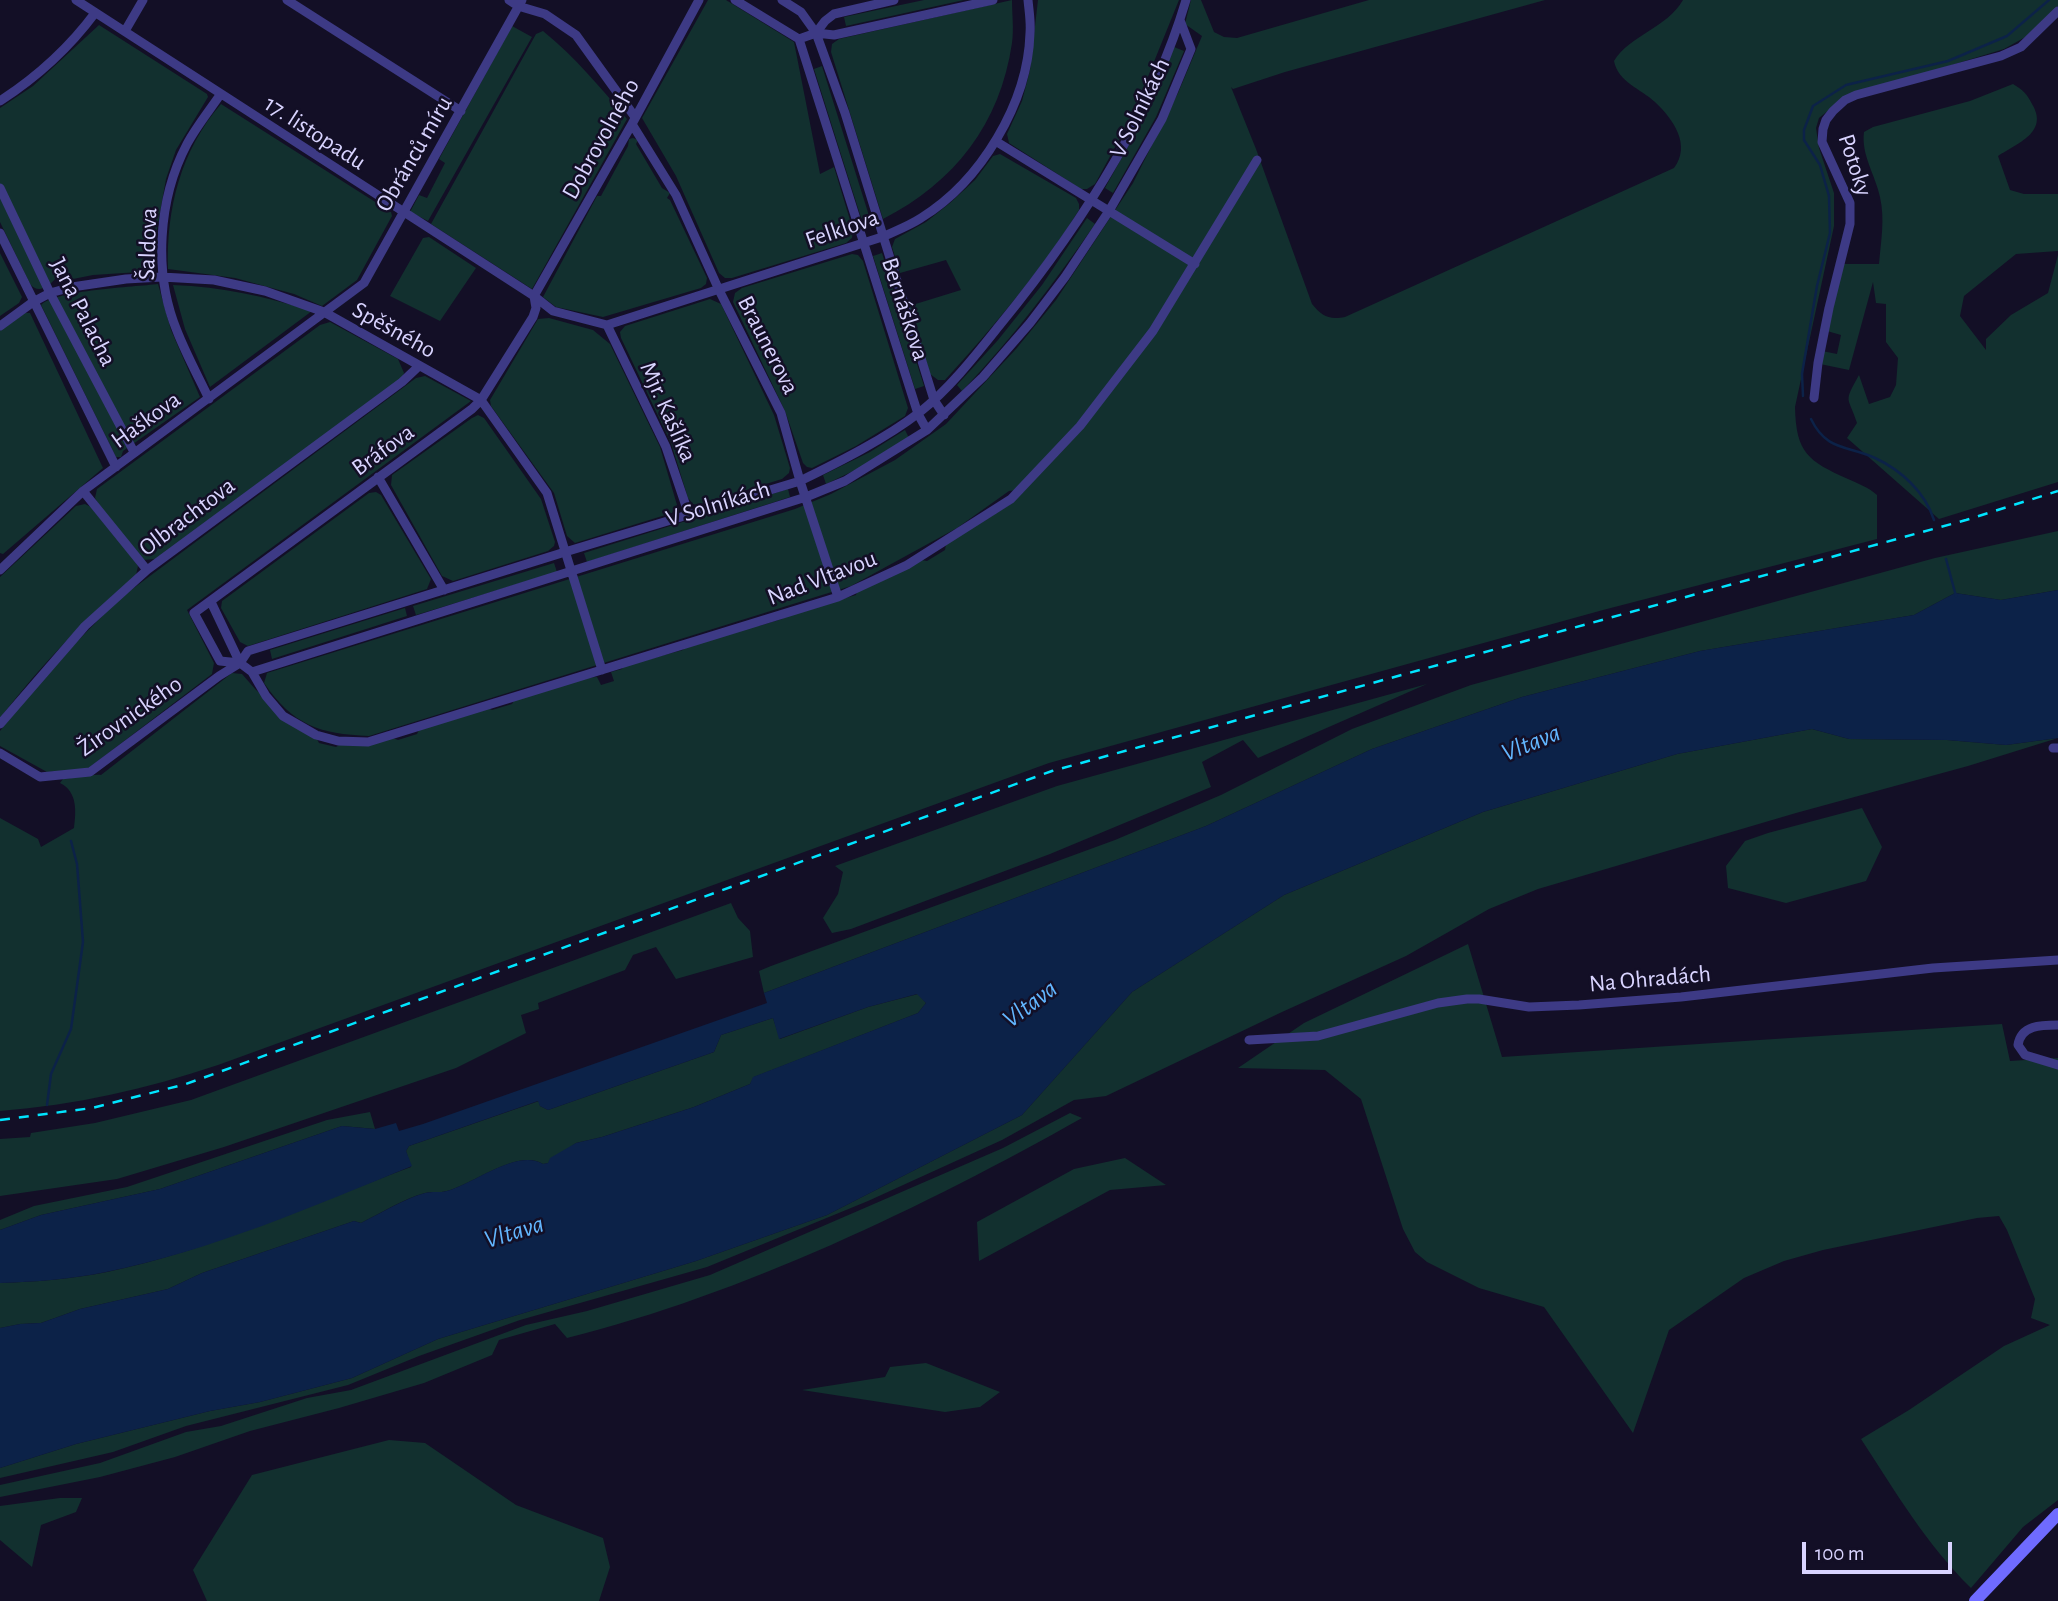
<!DOCTYPE html>
<html>
<head>
<meta charset="utf-8">
<style>
  body { margin:0 }
  #map { position:relative; width:2058px; height:1601px; overflow:hidden; background:#130f26; font-family:"Alegreya Sans",sans-serif }
  canvas { display:block }
  .scale { position:absolute; left:1802px; top:1542px; width:150px; height:32px; box-sizing:border-box; border:4px solid #d9d4ff; border-top:0; padding-left:9px; font-size:21px; line-height:24px; white-space:nowrap; color:#d9d4ff; -webkit-text-stroke:5px #130f26; paint-order:stroke }
</style>
</head>
<body>
<div id="map">
<canvas width="2058" height="1601"></canvas>
<div class="scale">100 m</div>
</div>
<script>
const g = document.querySelector('canvas').getContext('2d');
g.lineJoin = 'round';
function fillPath(path, color) { g.fillStyle = color; g.fill(path, 'evenodd'); }
function stroke(path, color, width, dash) { g.strokeStyle = color; g.lineWidth = width; g.lineCap = dash ? 'butt' : 'round'; g.setLineDash(dash || []); g.stroke(path); }
function write(font, color, halo, rows, align = 'center') {
  g.font = font + ' "Alegreya Sans",sans-serif'; g.lineWidth = 5; g.setLineDash([]); g.textBaseline = 'middle'; g.strokeStyle = halo; g.fillStyle = color; for (const [text, x, y, turn = 0] of rows) {
    g.save(); g.translate(x, y); g.rotate((+turn || 0) * Math.PI / 180); g.textAlign = isNaN(turn) ? turn : align; if (halo) g.strokeText(text, 0, 0); g.fillText(text, 0, 0); g.restore();
  }
}
const green = new Path2D(`
  M 708,0 L 726,0 L 794,42 L 820,174 L 834,167 L 853,230 L 852,238 L 846,243 L 732,278 L 725,278 L 719,273 L 676,176 L 642,118 Z
  M 924,0 L 964,0 L 846,26 L 844,17 Z
  M 1012,0 C 1012,14 1014,29 1012,43 C 1000,124 955,182 883,219 L 831,52 L 832,44 L 839,39 Z
  M 1038,0 L 1179,0 L 1132,116 L 1095,184 L 1087,189 L 1081,189 L 1009,143 L 1007,134 L 1022,101 L 1030,70 Z
  M 1191,0 L 1201,0 L 1214,32 L 1224,37 L 1237,38 L 1369,0 L 1545,0 L 1285,72 L 1233,89 L 1231,87 L 1256,149 L 1312,304 C 1322,316 1328,320 1345,317 L 1674,168 C 1691,145 1674,120 1655,102 C 1641,89 1618,82 1614,61 C 1630,35 1667,28 1683,0 L 2058,0 L 2058,6 L 2029,35 L 2004,49 L 1844,98 L 1819,118 L 1816,128 L 1819,148 L 1834,193 L 1834,226 L 1795,407 C 1796,453 1808,461 1848,479 C 1859,484 1868,487 1877,495 L 1877,539 L 1603,610 L 1049,763 L 218,1065 C 147,1089 75,1105 0,1111 L 0,818 L 38,839 L 41,847 L 74,828 C 76,812 78,792 60,783 L 63,779 C 73,778 94,774 101,775 L 232,673 L 242,674 L 256,690 L 316,737 L 319,743 L 336,747 L 341,744 L 393,738 L 398,740 L 417,734 L 419,730 L 488,708 L 492,710 L 512,704 L 515,699 L 584,678 L 597,677 L 601,685 L 614,681 L 611,672 L 622,669 L 623,666 L 683,650 L 685,646 L 754,624 L 759,626 L 782,619 L 785,615 L 856,595 L 857,591 L 921,560 L 927,561 L 945,550 L 946,544 L 1009,505 L 1026,489 L 1009,491 L 957,528 L 851,586 L 369,736 C 319,734 293,725 264,683 L 267,673 L 795,509 L 831,494 L 895,460 L 946,424 L 1016,349 L 1056,300 L 1133,183 L 1178,93 L 1202,36 L 1185,24 Z
  M 99,25 L 207,94 L 208,97 L 176,150 L 166,179 L 156,235 L 155,271 L 93,275 L 63,281 L 55,279 C 48,287 38,294 30,284 L 0,222 L 0,108 L 33,86 Z
  M 512,26 L 532,37 L 428,221 L 410,212 L 419,195 L 427,198 L 445,163 L 439,159 Z
  M 543,31 C 575,57 601,88 627,119 L 532,289 L 431,224 L 536,34 Z
  M 1174,47 L 1184,51 L 1156,117 L 1113,193 L 1105,188 L 1146,114 Z
  M 822,66 L 871,222 L 863,224 L 814,69 Z
  M 2013,84 C 2023,90 2027,94 2032,104 C 2049,132 2018,143 1998,156 L 2010,190 L 2024,194 L 2058,194 L 2058,251 L 2016,254 L 1964,296 L 1960,316 L 1986,350 L 1986,339 L 2011,315 L 2048,293 L 2058,255 L 2058,482 L 1939,519 L 1847,438 L 1857,423 C 1848,395 1843,404 1859,375 L 1869,404 L 1890,397 L 1896,385 L 1898,358 L 1886,342 L 1886,304 L 1876,303 L 1873,282 L 1849,370 L 1820,364 L 1822,351 L 1837,354 L 1841,335 L 1827,331 L 1843,264 L 1879,264 C 1881,241 1885,219 1880,197 C 1875,174 1861,155 1864,132 L 1873,127 L 1970,101 Z
  M 221,104 L 391,212 L 392,216 L 357,280 L 322,306 L 294,294 L 235,278 L 168,269 C 166,209 181,150 221,104 Z
  M 633,138 L 638,140 L 636,144 L 662,188 L 670,193 L 667,198 L 670,200 L 707,278 L 706,284 L 701,288 L 603,317 L 556,307 L 543,297 L 597,196 L 601,196 L 628,146 L 629,139 Z
  M 1000,154 L 1076,198 L 1079,204 L 1079,210 C 1040,272 994,326 945,380 L 938,380 L 930,374 L 909,306 L 961,290 L 946,260 L 900,273 L 892,247 L 895,239 L 926,222 L 950,203 L 975,180 L 993,156 Z
  M 1087,218 L 1095,224 C 1054,283 1013,338 962,391 L 957,385 L 998,340 L 1042,285 Z
  M 429,237 L 476,268 L 440,321 L 390,296 L 423,238 Z
  M 0,253 L 22,297 L 19,303 L 0,316 Z
  M 882,253 L 924,386 L 915,389 L 873,256 Z
  M 852,254 L 858,255 L 863,261 L 908,408 L 905,416 L 856,446 L 812,468 L 807,467 L 803,463 L 785,411 L 733,302 L 735,293 L 742,288 Z
  M 158,284 L 171,330 L 200,397 L 123,451 L 121,457 L 116,457 L 41,305 C 56,290 134,287 158,284 Z
  M 173,285 C 223,287 264,296 312,311 L 210,387 L 185,329 Z
  M 710,299 L 721,304 L 774,415 L 790,468 L 789,473 L 782,479 L 698,505 L 693,504 L 688,498 L 671,443 L 621,338 L 620,332 L 625,326 Z
  M 25,313 L 30,313 L 103,468 L 3,554 L 0,553 L 0,330 Z
  M 549,318 L 593,330 L 610,344 L 660,447 L 677,505 L 672,513 L 575,543 L 567,536 L 554,493 L 491,406 L 490,400 L 538,319 Z
  M 330,322 L 398,359 L 404,373 L 401,380 L 156,559 L 143,560 L 99,505 L 95,498 L 97,489 L 320,325 Z
  M 425,376 L 471,401 L 187,610 L 214,663 L 212,674 L 86,770 L 47,772 L 0,746 L 0,731 L 40,679 L 119,599 L 416,378 Z
  M 478,415 L 484,418 L 541,499 L 555,542 L 554,546 L 548,551 L 453,581 L 442,576 L 391,485 L 392,475 L 472,418 Z
  M 905,430 L 909,438 L 874,461 L 826,484 L 823,475 L 870,452 Z
  M 788,489 L 790,497 L 587,562 L 584,553 Z
  M 376,492 L 381,495 L 431,579 L 427,589 L 248,646 L 240,642 L 221,608 L 222,601 L 369,493 Z
  M 85,504 L 91,507 L 135,561 L 138,566 L 136,575 C 86,618 41,665 0,718 L 0,577 L 76,506 Z
  M 2058,531 L 2058,590 L 2001,600 L 1955,593 L 1914,615 L 1700,651 L 1522,697 L 1372,749 L 1206,826 L 764,993 L 759,971 L 771,966 L 1115,840 L 1221,795 L 1352,729 L 1471,685 L 1935,558 Z
  M 554,563 L 557,572 L 416,615 L 413,606 Z
  M 405,608 L 407,616 L 272,659 L 270,650 Z
  M 1427,684 L 1258,758 L 1243,740 L 1202,762 L 1211,787 L 1050,854 L 851,929 L 832,933 L 823,918 L 838,894 L 843,872 L 835,866 L 1057,786 Z
  M 1812,729 L 1849,739 L 1947,740 L 2006,745 L 2058,738 L 1968,766 L 1796,813 L 1538,889 L 1489,909 L 1406,956 L 1282,1012 L 1106,1096 L 1074,1100 L 1002,1140 L 868,1201 L 707,1267 L 520,1320 L 419,1356 L 348,1385 L 186,1426 L 113,1452 L 0,1478 L 0,1468 L 76,1444 L 210,1411 L 260,1402 L 352,1378 L 438,1339 L 696,1261 L 827,1215 L 1022,1115 L 1132,992 L 1284,895 L 1483,812 L 1677,754 Z
  M 1862,808 L 1882,847 L 1866,881 L 1786,903 L 1728,888 L 1726,866 L 1745,841 L 1768,833 Z
  M 731,903 L 738,918 L 750,931 L 753,957 L 676,979 L 656,947 L 633,955 L 625,970 L 538,1003 L 539,1009 L 521,1015 L 526,1033 L 456,1068 L 224,1147 L 117,1179 L 0,1196 L 0,1139 L 30,1137 L 31,1133 L 95,1123 L 191,1100 Z
  M 1468,944 L 1502,1057 L 2002,1024 L 2010,1061 L 2058,1058 L 2058,1500 L 2023,1527 L 1971,1588 C 1926,1544 1895,1491 1861,1439 L 1909,1410 L 2004,1346 L 2050,1325 L 2031,1318 L 2035,1299 L 2007,1230 L 1999,1216 L 1977,1218 L 1823,1250 L 1784,1261 L 1744,1278 L 1669,1330 L 1633,1433 L 1544,1307 L 1479,1288 L 1427,1262 L 1415,1252 L 1403,1229 L 1361,1099 L 1325,1070 L 1238,1068 L 1304,1023 Z
  M 918,994 L 926,1003 L 918,1013 L 754,1077 L 750,1084 L 694,1107 L 602,1137 L 576,1143 L 548,1163 L 543,1164 C 519,1148 473,1184 447,1191 C 440,1193 432,1191 425,1193 C 403,1199 381,1213 361,1223 L 354,1221 L 202,1273 L 168,1289 L 80,1309 L 41,1323 L 20,1324 L 0,1328 L 0,1283 C 35,1282 72,1279 107,1272 C 212,1250 311,1204 411,1167 L 406,1151 L 409,1146 L 539,1101 L 540,1106 L 548,1110 L 714,1052 L 721,1035 L 773,1018 L 780,1039 L 868,1007 Z
  M 370,1112 L 375,1129 L 342,1126 L 160,1189 L 41,1215 L 0,1230 L 0,1220 L 34,1206 L 127,1187 L 327,1120 Z
  M 1070,1113 L 1082,1118 C 924,1207 743,1294 567,1338 L 555,1324 L 499,1340 L 492,1355 L 424,1383 L 339,1408 L 250,1431 L 175,1457 L 100,1477 L 0,1497 L 0,1485 L 100,1463 L 186,1432 L 221,1426 L 307,1398 L 351,1390 L 526,1325 L 587,1311 L 710,1275 L 1003,1148 Z
  M 1125,1158 L 1166,1185 L 1110,1190 L 979,1261 L 977,1222 L 1074,1169 Z
  M 926,1363 L 1000,1392 L 980,1407 L 945,1412 L 802,1390 L 885,1377 L 890,1367 Z
  M 389,1440 L 425,1443 L 516,1505 L 603,1538 L 610,1567 L 599,1601 L 207,1601 L 193,1570 L 252,1475 Z
  M 60,1498 L 82,1498 L 76,1512 L 41,1525 L 32,1567 L 0,1540 L 0,1506 Z`);
const water = new Path2D(`
  M 2058,590 L 2058,738 L 2006,745 L 1947,740 L 1849,739 L 1812,729 L 1677,754 L 1483,812 L 1284,895 L 1132,992 L 1022,1115 L 827,1215 L 696,1261 L 438,1339 L 352,1378 L 260,1402 L 210,1411 L 76,1444 L 0,1468 L 0,1328 L 20,1324 L 41,1323 L 80,1309 L 168,1289 L 202,1273 L 354,1221 L 361,1223 C 381,1213 404,1199 425,1193 C 432,1191 440,1193 447,1191 C 473,1184 518,1148 543,1164 L 548,1163 L 550,1158 L 576,1143 L 602,1137 L 694,1107 L 750,1084 L 753,1077 L 918,1013 L 926,1003 L 917,994 L 868,1007 L 779,1039 L 773,1018 L 721,1035 L 714,1052 L 548,1110 L 540,1106 L 538,1101 L 409,1146 L 406,1151 L 412,1166 C 314,1206 210,1251 106,1272 C 72,1279 35,1282 0,1283 L 0,1230 L 41,1215 L 160,1189 L 342,1126 L 375,1129 L 396,1123 L 399,1131 L 423,1124 L 767,1003 L 764,993 L 1206,826 L 1372,749 L 1522,697 L 1700,651 L 1914,615 L 1955,593 L 2001,600 Z`);
const stream = new Path2D(`
  M 1803,396 L 1802,374 L 1817,286 L 1830,233 L 1829,196 L 1820,165 L 1804,140 L 1804,130 L 1813,106 L 1846,85 L 1948,61 L 2007,36 L 2049,0
  M 1811,419 C 1827,452 1848,445 1875,458 C 1901,470 1925,492 1934,520
  M 1946,559 L 1956,596
  M 47,1105 L 51,1074 L 71,1029 L 83,942 L 77,864 L 71,841`);
const street = new Path2D(`
  M 76,0 L 534,296 L 553,311 L 607,325 L 882,237 C 895,231 909,226 921,218 C 981,181 1028,103 1030,33 C 1031,22 1029,11 1028,0
  M 287,0 L 461,111
  M 509,0 L 518,6 L 545,14 L 576,35 L 635,117
  M 735,0 L 799,39
  M 782,0 L 801,12 L 816,33 L 845,113 L 934,400 L 944,415
  M 125,31 L 143,0
  M 816,33 L 825,21 L 834,14 L 894,0
  M 799,39 L 918,414 L 927,430
  M 799,39 L 816,33 L 834,35 L 993,0
  M 0,101 C 37,77 69,48 95,13
  M 632,124 L 676,195 L 719,290 L 781,413 L 800,481 L 838,597
  M 997,142 L 1195,264
  M 0,188 L 50,293 L 134,452
  M 0,233 L 116,467
  M 534,296 L 632,124 L 699,0
  M 607,325 L 666,447 L 689,515
  M 0,326 L 33,302 L 50,293 L 72,287 L 126,279 L 162,277 L 214,280 L 265,291 L 324,312 L 481,400 L 547,493 L 602,670
  M 1814,398 L 1818,363 L 1829,308 L 1850,224 L 1850,203 L 1822,142 L 1823,129 L 1826,120 L 1833,111 L 1845,100 L 1856,95 L 2001,56 L 2021,47 L 2058,11
  M 209,399 C 198,376 186,354 177,331 C 153,273 158,199 187,144 C 196,127 209,111 220,95
  M 378,477 L 444,590
  M 83,491 L 147,570
  M 0,570 L 83,491 L 364,283 L 522,0
  M 211,602 L 240,663 L 252,672 L 266,696 L 283,716 L 316,735 L 338,741 L 368,742 L 838,597 L 907,565 L 1011,499 L 1080,426 L 1153,331 L 1257,160
  M 240,663 L 220,661 L 194,613 L 472,409 L 481,400 L 533,317 L 536,308 L 534,296
  M 252,672 L 806,497 L 845,481 L 927,430 L 983,377 L 1030,323 L 1065,277 L 1109,211 L 1162,119 L 1191,49 L 1180,20
  M 0,724 L 85,626 L 147,570 L 402,382 L 419,366
  M 2053,748 L 2058,748
  M 0,753 L 40,777 L 90,772 L 219,676 L 240,663 L 248,651 L 565,552 L 800,481 C 839,462 885,439 920,412 C 950,388 975,356 999,326 C 1076,232 1151,118 1186,0
  M 2058,1025 C 2041,1025 2021,1025 2018,1045 L 2025,1055 L 2058,1065
  M 1249,1040 L 1318,1036 L 1438,1003 L 1467,999 L 1479,999 L 1529,1007 L 1579,1005 L 1681,997 L 1933,968 L 2058,960`);
const secondary = new Path2D(`
  M 1975,1601 L 2058,1514`);
const rail = new Path2D(`
  M 0,1120 L 92,1108 L 186,1084 L 1052,771 L 1966,520 L 2058,491`);
const streetNames = [
  ["V Solníkách",1140,108,-64],
  ["17. listopadu",315,133,33],
  ["Dobrovolného",601,139,-61],
  ["Obránců míru",414,154,-60],
  ["Potoky",1855,165,72],
  ["Felklova",842,229,-19],
  ["Šaldova",148,244,-88],
  ["Bernáškova",905,309,72],
  ["Jana Palacha",83,312,63],
  ["Spěšného",394,330,29],
  ["Braunerova",768,345,63],
  ["Mjr. Kašlíka",668,412,66],
  ["Haškova",146,420,-36],
  ["Bráfova",383,450,-36],
  ["V Solníkách",718,504,-17],
  ["Olbrachtova",187,517,-37],
  ["Nad Vltavou",822,578,-21],
  ["Žirovnického",130,716,-35],
  ["Na Ohradách",1650,979,-5]
];
const waterNames = [
  ["Vltava",1531,743,-22],
  ["Vltava",1030,1004,-37],
  ["Vltava",514,1232,-17]
];
fillPath(green, '#12302f');
fillPath(water, '#0c2248');
stroke(stream, '#0c2248', 2.5);
stroke(street, '#3d3a85', 9);
stroke(secondary, '#6f6bff', 12);
stroke(rail, '#00e5ff', 2.5, [10, 9]);
write('24px', '#d9d4ff', '#130f26', streetNames);
write('italic 26px', '#62b6ff', '#130f26', waterNames);
</script>
</body>
</html>
